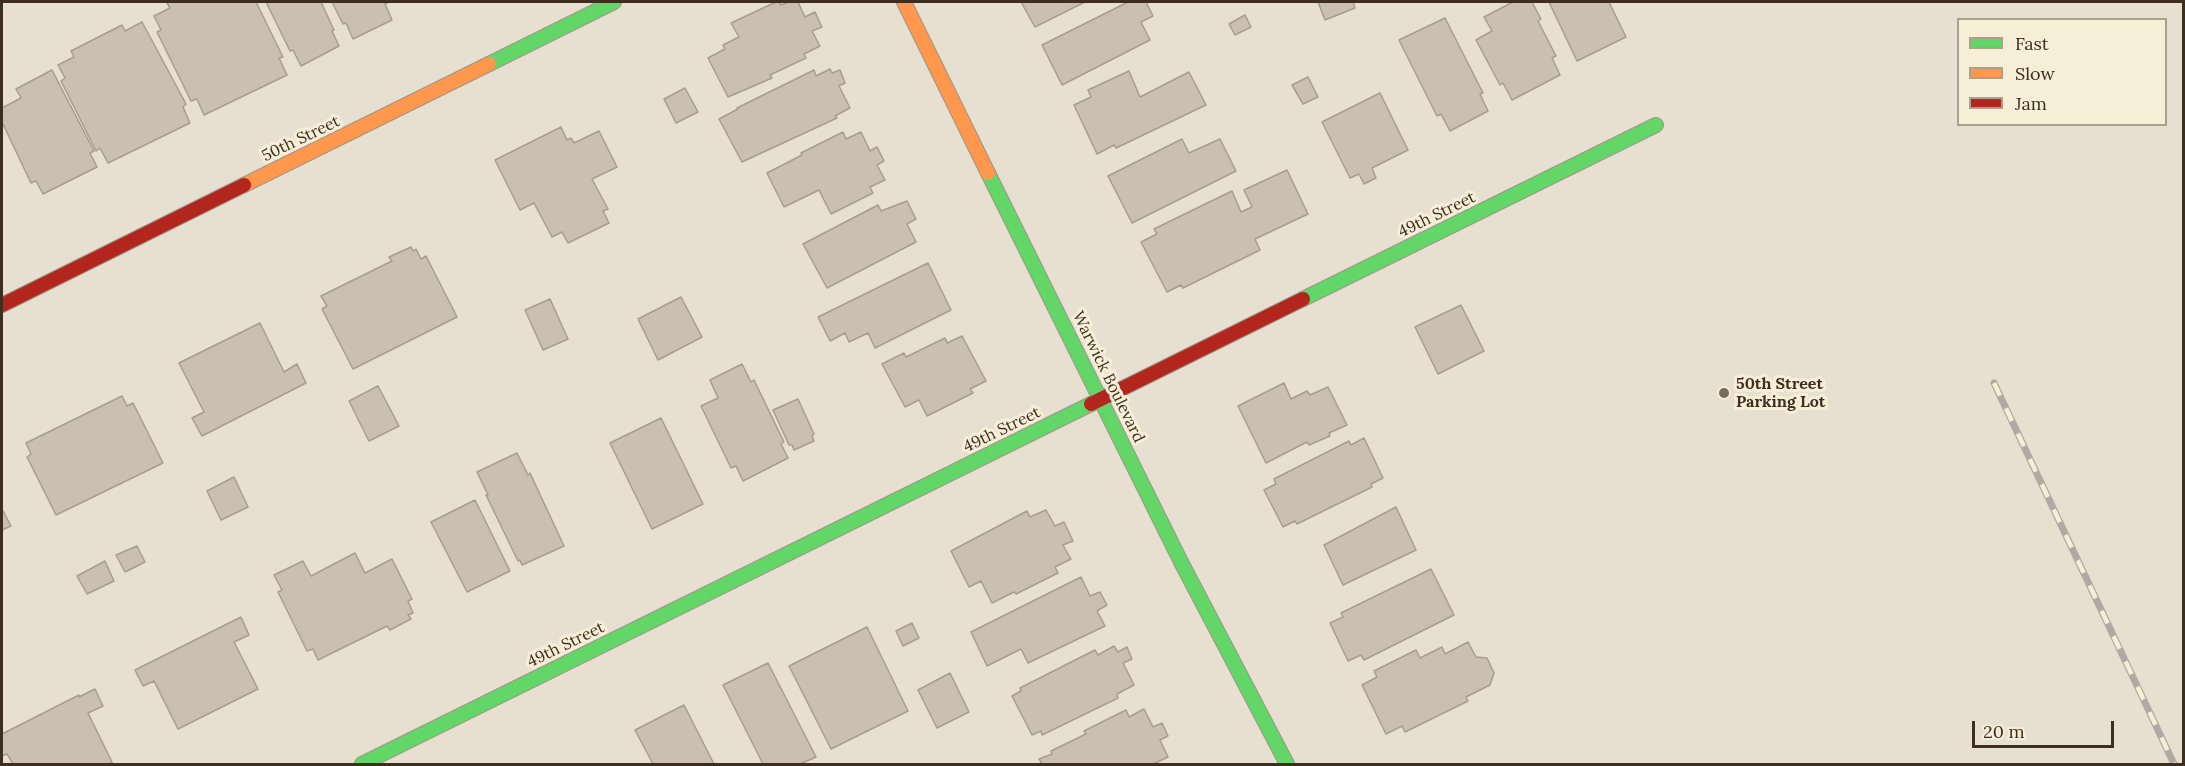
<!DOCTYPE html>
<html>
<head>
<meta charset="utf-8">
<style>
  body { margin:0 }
  #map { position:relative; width:2185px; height:766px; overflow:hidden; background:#e7e0d1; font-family:Lora,serif }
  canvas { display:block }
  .frame { position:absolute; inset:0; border:3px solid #3d2e20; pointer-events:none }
  .legend { position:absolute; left:1957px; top:18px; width:210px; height:108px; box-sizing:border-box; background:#f7eed8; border:2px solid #ada18e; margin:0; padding:8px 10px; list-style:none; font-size:18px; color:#3d2e20 }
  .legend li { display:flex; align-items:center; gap:12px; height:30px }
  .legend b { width:30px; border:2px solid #ada18e }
  .scale { position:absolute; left:1972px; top:721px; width:142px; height:27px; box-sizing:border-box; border:3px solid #3d2e20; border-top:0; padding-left:8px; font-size:18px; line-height:21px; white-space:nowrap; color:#3d2e20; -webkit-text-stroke:4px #f7eed8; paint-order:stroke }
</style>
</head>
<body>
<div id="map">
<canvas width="2185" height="766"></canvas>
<div class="frame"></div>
<ul class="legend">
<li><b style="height:8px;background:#63d668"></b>Fast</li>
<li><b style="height:8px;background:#ff974d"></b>Slow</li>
<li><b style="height:8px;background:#b3261e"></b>Jam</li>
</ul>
<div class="scale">20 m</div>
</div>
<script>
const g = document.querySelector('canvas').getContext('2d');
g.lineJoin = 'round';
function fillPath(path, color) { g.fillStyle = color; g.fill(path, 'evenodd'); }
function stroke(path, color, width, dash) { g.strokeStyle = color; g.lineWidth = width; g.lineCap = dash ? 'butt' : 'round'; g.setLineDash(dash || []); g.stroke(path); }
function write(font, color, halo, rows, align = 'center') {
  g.font = font + ' Lora,serif'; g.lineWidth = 6; g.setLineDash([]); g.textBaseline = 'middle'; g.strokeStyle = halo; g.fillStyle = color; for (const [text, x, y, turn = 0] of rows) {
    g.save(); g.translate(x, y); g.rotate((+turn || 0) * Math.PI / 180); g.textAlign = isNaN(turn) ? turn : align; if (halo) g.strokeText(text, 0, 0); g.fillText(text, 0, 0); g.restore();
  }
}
const building = new Path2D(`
  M 170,2 L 256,2 L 283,57 L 279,58 L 287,75 L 204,115 L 197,99 L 191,101 L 157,32 L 161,30 L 154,16 L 170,8 L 167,3 Z
  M 266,2 L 321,2 L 334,30 L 332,31 L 339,46 L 301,66 L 293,50 L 290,51 Z
  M 332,2 L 389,2 L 385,4 L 392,20 L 353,39 L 346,23 L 343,24 Z
  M 776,2 L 779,2 L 781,5 L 789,2 L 798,2 L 805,17 L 815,12 L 822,27 L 812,31 L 820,46 L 804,54 L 806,58 L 770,75 L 772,78 L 728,97 L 708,58 L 725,49 L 723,45 L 739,37 L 731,23 Z
  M 1021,2 L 1085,2 L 1035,27 Z
  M 1128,2 L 1146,2 L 1153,16 L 1141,22 L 1150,40 L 1062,85 L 1042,45 Z
  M 1318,2 L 1353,2 L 1355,8 L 1325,20 Z
  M 1513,2 L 1532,2 L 1541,19 L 1538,21 L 1556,56 L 1552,58 L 1560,75 L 1512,100 L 1503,83 L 1500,85 L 1476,40 L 1492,31 L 1484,17 Z
  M 1549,2 L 1609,2 L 1626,37 L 1577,61 Z
  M 1245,15 L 1251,27 L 1235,35 L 1229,24 Z
  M 1445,18 L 1483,93 L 1480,94 L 1488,111 L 1450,131 L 1441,114 L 1437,116 L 1399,40 Z
  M 142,22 L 186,104 L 183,107 L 190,123 L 108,163 L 100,148 L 96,151 L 61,81 L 65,78 L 58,65 L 74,57 L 71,51 L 122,25 L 125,31 Z
  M 830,69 L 832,73 L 840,70 L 845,83 L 839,86 L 850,108 L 835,116 L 837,118 L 742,162 L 719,119 L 738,109 L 737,108 L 814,70 L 816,76 Z
  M 52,70 L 94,151 L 90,153 L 97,167 L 43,194 L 36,181 L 31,183 L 2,122 L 2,108 L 21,98 L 16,89 Z
  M 1129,71 L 1140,97 L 1189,72 L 1206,105 L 1116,148 L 1114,145 L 1097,154 L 1074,105 L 1091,97 L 1088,90 Z
  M 1308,77 L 1318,97 L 1303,104 L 1292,85 Z
  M 685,88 L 698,112 L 676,123 L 664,99 Z
  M 1380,93 L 1408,150 L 1372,168 L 1376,178 L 1364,184 L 1359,174 L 1350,178 L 1322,122 Z
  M 561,127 L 567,140 L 571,138 L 574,143 L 599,131 L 617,167 L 592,179 L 608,209 L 603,211 L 609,223 L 568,243 L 562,232 L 552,237 L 534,203 L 520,210 L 495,160 Z
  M 843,132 L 846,139 L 861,132 L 870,151 L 877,147 L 884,161 L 877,165 L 885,180 L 870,187 L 873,193 L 831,214 L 819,190 L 784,207 L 767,173 L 802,155 L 801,153 Z
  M 1182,139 L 1189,153 L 1220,139 L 1236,171 L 1132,223 L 1108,176 Z
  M 1287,170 L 1308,214 L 1255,239 L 1260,250 L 1183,288 L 1181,285 L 1167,292 L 1141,242 L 1157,234 L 1154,229 L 1232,191 L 1241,212 L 1252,207 L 1244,190 Z
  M 907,201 L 916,219 L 907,224 L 916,242 L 827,288 L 803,244 L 878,205 L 881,211 Z
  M 411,247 L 413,251 L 416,249 L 421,259 L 426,256 L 457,317 L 353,369 L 322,309 L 327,306 L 321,296 L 392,261 L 389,257 Z
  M 928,263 L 951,310 L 875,348 L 868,333 L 849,342 L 845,333 L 830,341 L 818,317 Z
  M 681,297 L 702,337 L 658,360 L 638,319 Z
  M 550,299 L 568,339 L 543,350 L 525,310 Z
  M 1461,305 L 1484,351 L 1438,374 L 1415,327 Z
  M 260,323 L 284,372 L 297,364 L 306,383 L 202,436 L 192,418 L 204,412 L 179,363 Z
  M 962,336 L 986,381 L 970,389 L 973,393 L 927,416 L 919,400 L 905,407 L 882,364 L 904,353 L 906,357 L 945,338 L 947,343 Z
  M 742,364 L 751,382 L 754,380 L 784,442 L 781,444 L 788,458 L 743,481 L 736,466 L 731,468 L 701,406 L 718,398 L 710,380 Z
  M 1284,383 L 1291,399 L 1307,391 L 1310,395 L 1328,387 L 1347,425 L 1329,433 L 1330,436 L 1309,445 L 1307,442 L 1266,463 L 1238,406 Z
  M 378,386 L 399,426 L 369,441 L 349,401 Z
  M 122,396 L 127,406 L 133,403 L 163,463 L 56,515 L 27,457 L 31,454 L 26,443 Z
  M 798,399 L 814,434 L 812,436 L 814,441 L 794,450 L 792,445 L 789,445 L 773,410 Z
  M 661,418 L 703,504 L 652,529 L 610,443 Z
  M 1364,438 L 1383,478 L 1371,484 L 1372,487 L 1297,524 L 1295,521 L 1283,527 L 1264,490 L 1276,484 L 1274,479 L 1349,441 L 1351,445 Z
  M 517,453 L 528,475 L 530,473 L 564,546 L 522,565 L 520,560 L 518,561 L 486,495 L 488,495 L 477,472 Z
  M 234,477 L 248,507 L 221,520 L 207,491 Z
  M 475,500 L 510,571 L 467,592 L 431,522 Z
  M 1396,507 L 1416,550 L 1343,585 L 1324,545 Z
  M 2,509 L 11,526 L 2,530 Z
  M 1046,510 L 1055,526 L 1064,522 L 1073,541 L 1063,545 L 1071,559 L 1055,567 L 1058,573 L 1016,594 L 1014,592 L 992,603 L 981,581 L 969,587 L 951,551 L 1027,511 L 1030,517 Z
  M 137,546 L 145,562 L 125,572 L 116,555 Z
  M 355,553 L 365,573 L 392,559 L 412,599 L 408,601 L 413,613 L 408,615 L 411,619 L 390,630 L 387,626 L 318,660 L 313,649 L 307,651 L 278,592 L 282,590 L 274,575 L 303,561 L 311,576 Z
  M 105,561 L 114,581 L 87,594 L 77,576 Z
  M 1431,569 L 1454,615 L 1364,660 L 1361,655 L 1348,661 L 1330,623 L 1343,617 L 1341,613 Z
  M 1081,577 L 1090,596 L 1100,592 L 1107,605 L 1097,611 L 1105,626 L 1028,663 L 1021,649 L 987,666 L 971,632 Z
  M 241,617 L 249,635 L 234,642 L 258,689 L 178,729 L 154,681 L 143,686 L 135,670 Z
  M 912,623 L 919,638 L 903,646 L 896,631 Z
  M 867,627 L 908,711 L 831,749 L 789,666 Z
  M 1468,642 L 1476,657 L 1487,658 L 1494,673 L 1490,685 L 1466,697 L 1468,701 L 1405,732 L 1402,726 L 1386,734 L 1362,685 L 1377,677 L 1374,671 L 1416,650 L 1420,658 L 1442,647 L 1445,654 Z
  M 1114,646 L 1118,652 L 1127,647 L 1132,659 L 1123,663 L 1134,685 L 1117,694 L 1118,698 L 1042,735 L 1041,731 L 1032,735 L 1012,696 L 1021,691 L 1020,688 L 1095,650 L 1098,655 Z
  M 768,663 L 816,757 L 800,764 L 763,764 L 723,685 Z
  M 950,673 L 969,712 L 937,728 L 918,690 Z
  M 95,689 L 103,706 L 88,713 L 112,762 L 107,764 L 13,764 L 7,754 L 2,756 L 2,734 L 79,695 L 79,697 Z
  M 684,705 L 714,764 L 653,764 L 635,730 Z
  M 1144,709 L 1153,727 L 1162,723 L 1168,736 L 1160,740 L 1168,757 L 1153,764 L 1042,764 L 1039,759 L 1052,754 L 1051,751 L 1086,734 L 1084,731 L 1126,710 L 1129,717 Z`);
const fast = new Path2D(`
  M 489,64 L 614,2
  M 988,173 L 1181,562 L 1287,764
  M 1303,299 L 1656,125
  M 362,764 L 1091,404`);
const slow = new Path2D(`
  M 904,2 L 988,173
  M 244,185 L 489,64`);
const jam = new Path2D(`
  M 2,305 L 244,185
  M 1091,404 L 1303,299`);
const rail = new Path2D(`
  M 1994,383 L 2174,764`);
const markers = [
  [1724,393,6,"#786c5e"]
];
const streetNames = [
  ["50th Street",301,139,-26],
  ["49th Street",1437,215,-26],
  ["Warwick Boulevard",1108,377,64],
  ["49th Street",1002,430,-26],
  ["49th Street",566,645,-26]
];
const poiNames = [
  ["50th Street",1736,384],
  ["Parking Lot",1736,402]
];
fillPath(building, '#cbbfb2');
stroke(building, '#a89c90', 1.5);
stroke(fast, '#9c958a', 16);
stroke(slow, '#9c958a', 16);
stroke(jam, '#9c958a', 16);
stroke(fast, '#63d668', 14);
stroke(slow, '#ff974d', 14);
stroke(jam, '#b3261e', 14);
stroke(rail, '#afaaa2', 7);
stroke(rail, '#f7eed8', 4.5, [14]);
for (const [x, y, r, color] of markers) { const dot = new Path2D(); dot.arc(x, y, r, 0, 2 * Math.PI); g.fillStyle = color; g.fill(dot); stroke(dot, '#f7eed8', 2); }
write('16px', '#3d2e20', '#f7eed8', streetNames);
write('bold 16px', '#3d2e20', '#f7eed8', poiNames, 'left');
</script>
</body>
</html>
